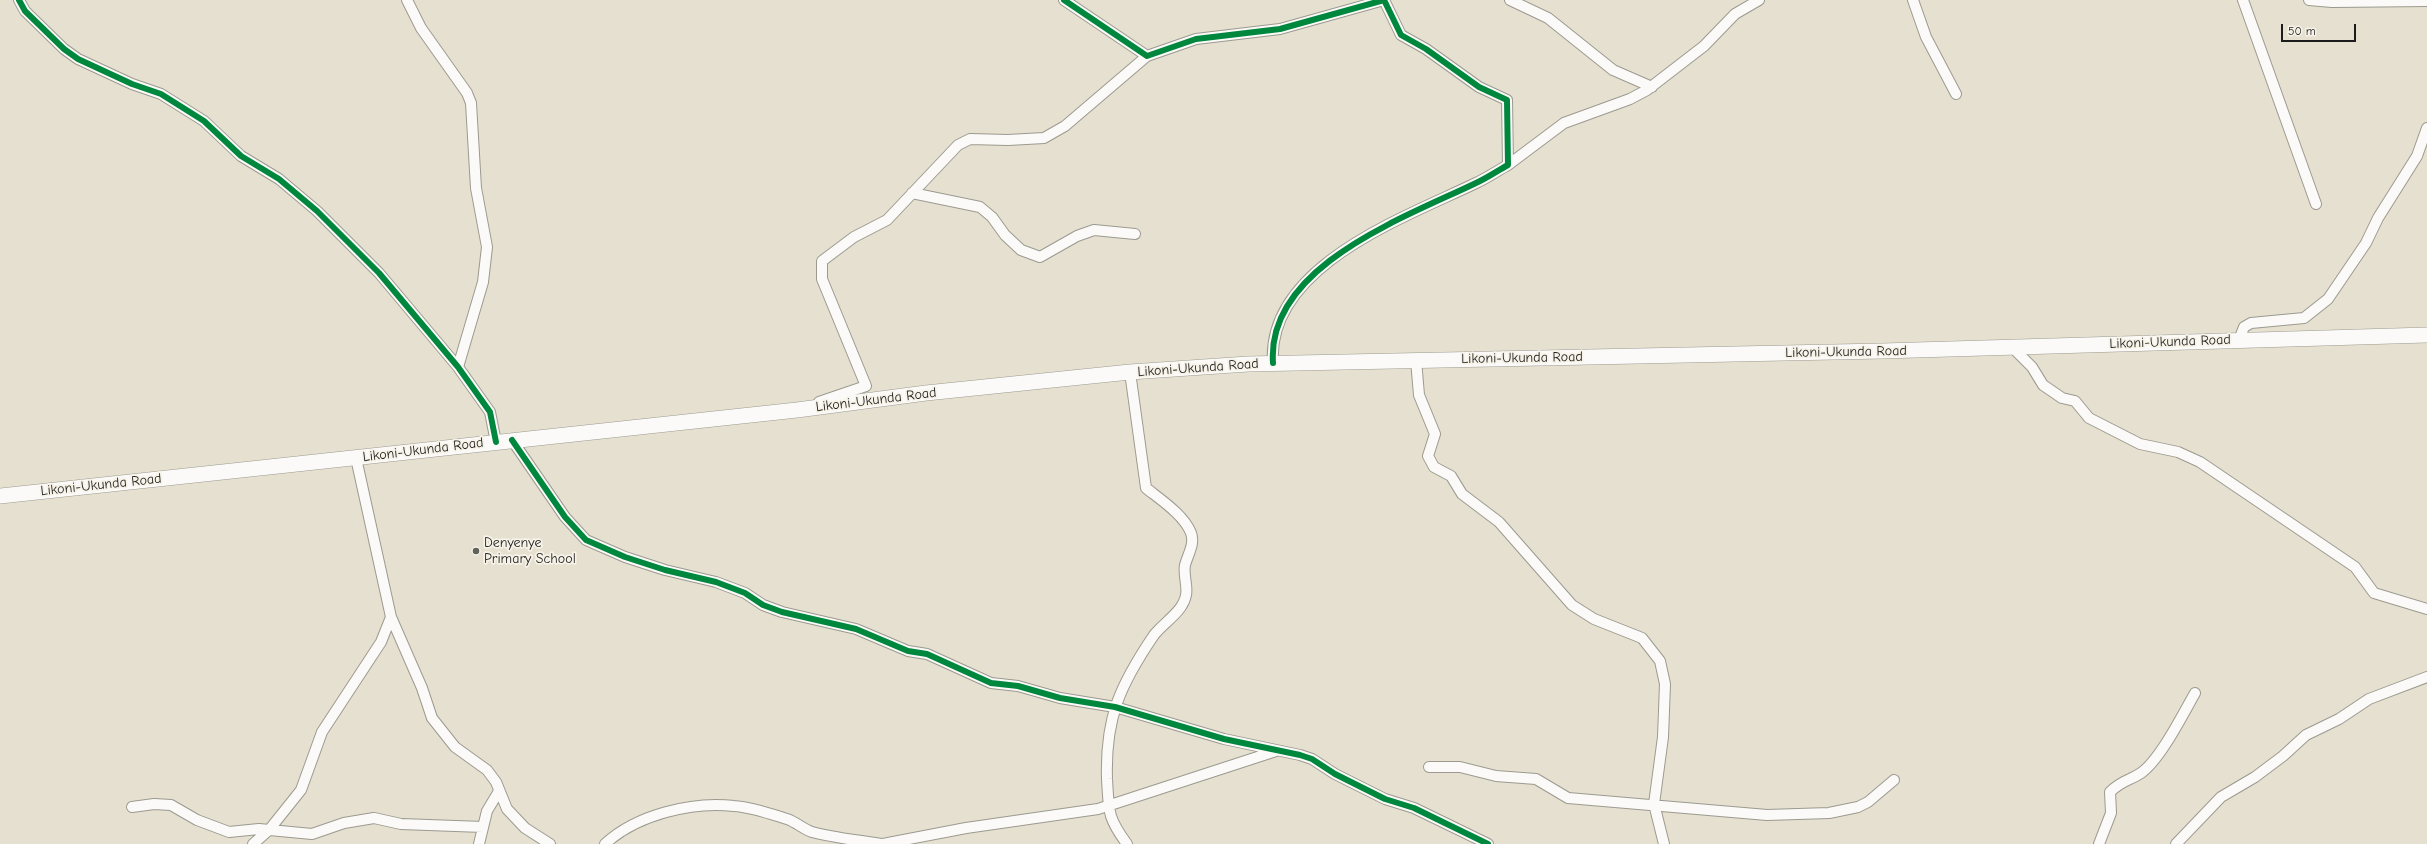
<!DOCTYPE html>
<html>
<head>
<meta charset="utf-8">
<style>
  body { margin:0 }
  #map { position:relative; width:2427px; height:844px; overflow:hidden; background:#e5e0cf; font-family:"Comic Neue",sans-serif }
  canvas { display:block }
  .scale { position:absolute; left:2281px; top:24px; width:75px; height:18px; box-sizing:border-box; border:2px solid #1c1c1c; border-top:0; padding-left:5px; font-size:12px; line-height:14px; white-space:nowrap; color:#1c1c1c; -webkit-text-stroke:3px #f7f3e8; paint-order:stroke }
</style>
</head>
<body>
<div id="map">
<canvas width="2427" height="844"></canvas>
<div class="scale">50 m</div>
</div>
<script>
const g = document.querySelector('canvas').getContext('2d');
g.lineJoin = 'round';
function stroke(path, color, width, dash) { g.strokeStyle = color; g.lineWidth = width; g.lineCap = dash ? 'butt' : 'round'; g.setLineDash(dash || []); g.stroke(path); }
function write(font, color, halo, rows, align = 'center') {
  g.font = font + ' "Comic Neue",sans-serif'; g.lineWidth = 3.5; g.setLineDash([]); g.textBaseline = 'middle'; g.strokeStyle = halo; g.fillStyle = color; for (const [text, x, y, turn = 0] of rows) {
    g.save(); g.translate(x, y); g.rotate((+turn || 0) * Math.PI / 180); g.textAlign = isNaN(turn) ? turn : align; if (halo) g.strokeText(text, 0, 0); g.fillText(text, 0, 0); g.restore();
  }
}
const minor = new Path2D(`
  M 19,0 L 25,11 L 64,49 L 78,59 L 132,84 L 161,94 L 204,121 L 241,156 L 279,179 L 317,211 L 379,273 L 458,367 L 490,412 L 496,442
  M 407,0 L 421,28 L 467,93 L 471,103 L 476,188 L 487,247 L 483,282 L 458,367
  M 1064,0 L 1147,56 L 1196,39 L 1280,29 L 1384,0 L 1401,35 L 1426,49 L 1479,87 L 1507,100 L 1508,165 C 1497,171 1487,178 1476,183 C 1406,217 1266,266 1273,363
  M 1510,0 L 1548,18 L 1613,70 L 1652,87
  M 1913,0 L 1926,37 L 1956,94
  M 2243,0 L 2316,204
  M 2309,0 L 2332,2 L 2427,1
  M 1508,165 L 1564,123 L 1630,99 L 1647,90 L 1704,46 L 1735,14 L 1759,0
  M 912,193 L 980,207 L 992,217 L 1005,235 L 1021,250 L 1040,257 L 1077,236 L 1094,230 L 1135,234
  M 2239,340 L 2244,327 L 2251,323 L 2304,318 L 2328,299 L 2366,243 L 2378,218 L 2417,156 L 2427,128
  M 2012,347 L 2032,367 L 2043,385 L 2062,398 L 2075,401 L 2089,418 L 2140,444 L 2178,452 L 2200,462 L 2355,567 L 2374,593 L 2427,609
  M 1416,360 L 1419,395 L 1435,434 L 1428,456 L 1434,467 L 1451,476 L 1462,494 L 1499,522 L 1572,605 L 1594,619 L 1642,638 L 1660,661 L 1665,684 L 1663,737 L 1654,804 L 1664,844
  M 819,402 L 866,386 L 822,279 L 822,261 L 854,237 L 887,220 L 958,145 L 970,139 L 1008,140 L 1044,138 L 1065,126 L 1147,56
  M 512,440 L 565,517 L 586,540 L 625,557 L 665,570 L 716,582 L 745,593 L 763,605 L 782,612 L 856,629 L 908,651 L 927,654 L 991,683 L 1018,686 L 1060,698 L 1115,707 L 1224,739 L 1300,755 L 1312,759 L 1335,774 L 1385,799 L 1414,808 L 1488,844
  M 356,458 L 391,617 L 422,688 L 432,718 L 455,747 L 487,770 L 496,782 L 507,809 L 525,828 L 550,844
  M 1429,767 L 1460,767 L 1496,776 L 1536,779 L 1568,798 L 1767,815 L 1829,813 L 1858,807 L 1868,802 L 1894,780
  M 132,807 L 154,804 L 171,805 L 197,820 L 229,832 L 259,829 L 312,834 L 344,823 L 374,818 L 401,824 L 483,827
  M 253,844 L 269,830 L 301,790 L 322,732 L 381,642 L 391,617
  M 479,844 L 487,811 L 499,791
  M 605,844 C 636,815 692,801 734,806 C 751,807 771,814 787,819 C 796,822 803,829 812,832 C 834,838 858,840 881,844
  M 883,844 L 966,828 L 1098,809 L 1276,751
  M 1127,844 C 1107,817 1109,811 1107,779 C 1105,718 1120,685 1154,635 C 1164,622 1183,612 1186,595 C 1188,586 1183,575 1185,565 C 1188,554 1195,544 1191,533 C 1184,515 1161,500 1146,488 L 1130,372
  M 2099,844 L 2111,813 L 2110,792 C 2122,780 2129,781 2141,773 C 2160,760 2183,714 2195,693
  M 2176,844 L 2221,797 L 2255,777 L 2283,756 L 2306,735 L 2339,719 L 2369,699 L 2427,677`);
const highway = new Path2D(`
  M 0,496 L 797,410 L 926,393 L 1130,372 L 1248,364 L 1882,351 L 2427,335`);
const cycleway = new Path2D(`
  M 19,0 L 25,11 L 64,49 L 78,59 L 132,84 L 161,94 L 204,121 L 241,156 L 279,179 L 317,211 L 379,273 L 458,367 L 490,412 L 496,442
  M 1064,0 L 1147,56 L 1196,39 L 1280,29 L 1384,0 L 1401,35 L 1426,49 L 1479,87 L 1507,100 L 1508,165 C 1497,171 1487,178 1476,183 C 1406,217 1266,266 1273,363
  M 512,440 L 565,517 L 586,540 L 625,557 L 665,570 L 716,582 L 745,593 L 763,605 L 782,612 L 856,629 L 908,651 L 927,654 L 991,683 L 1018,686 L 1060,698 L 1115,707 L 1224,739 L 1300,755 L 1312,759 L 1335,774 L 1385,799 L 1414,808 L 1488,844`);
const markers = [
  [476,551,4,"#62615b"]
];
const streetNames = [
  ["Likoni-Ukunda Road",2170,342,-2],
  ["Likoni-Ukunda Road",1846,352,-1],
  ["Likoni-Ukunda Road",1522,358,-1],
  ["Likoni-Ukunda Road",1198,368,-4],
  ["Likoni-Ukunda Road",876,400,-7],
  ["Likoni-Ukunda Road",423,450,-7],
  ["Likoni-Ukunda Road",101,485,-6]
];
const poiNames = [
  ["Denyenye",484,543],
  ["Primary School",484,559]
];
stroke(minor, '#9c9a90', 12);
stroke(highway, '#9c9a90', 16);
stroke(minor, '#fbfaf8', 10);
stroke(highway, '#fbfaf8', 15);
stroke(cycleway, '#00873e', 6);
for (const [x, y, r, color] of markers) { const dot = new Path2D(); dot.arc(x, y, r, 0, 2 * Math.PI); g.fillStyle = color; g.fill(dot); stroke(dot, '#f7f3e8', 1.5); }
write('14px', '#1c1c1c', '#f7f3e8', streetNames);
write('14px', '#1c1c1c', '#f7f3e8', poiNames, 'left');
</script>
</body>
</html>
